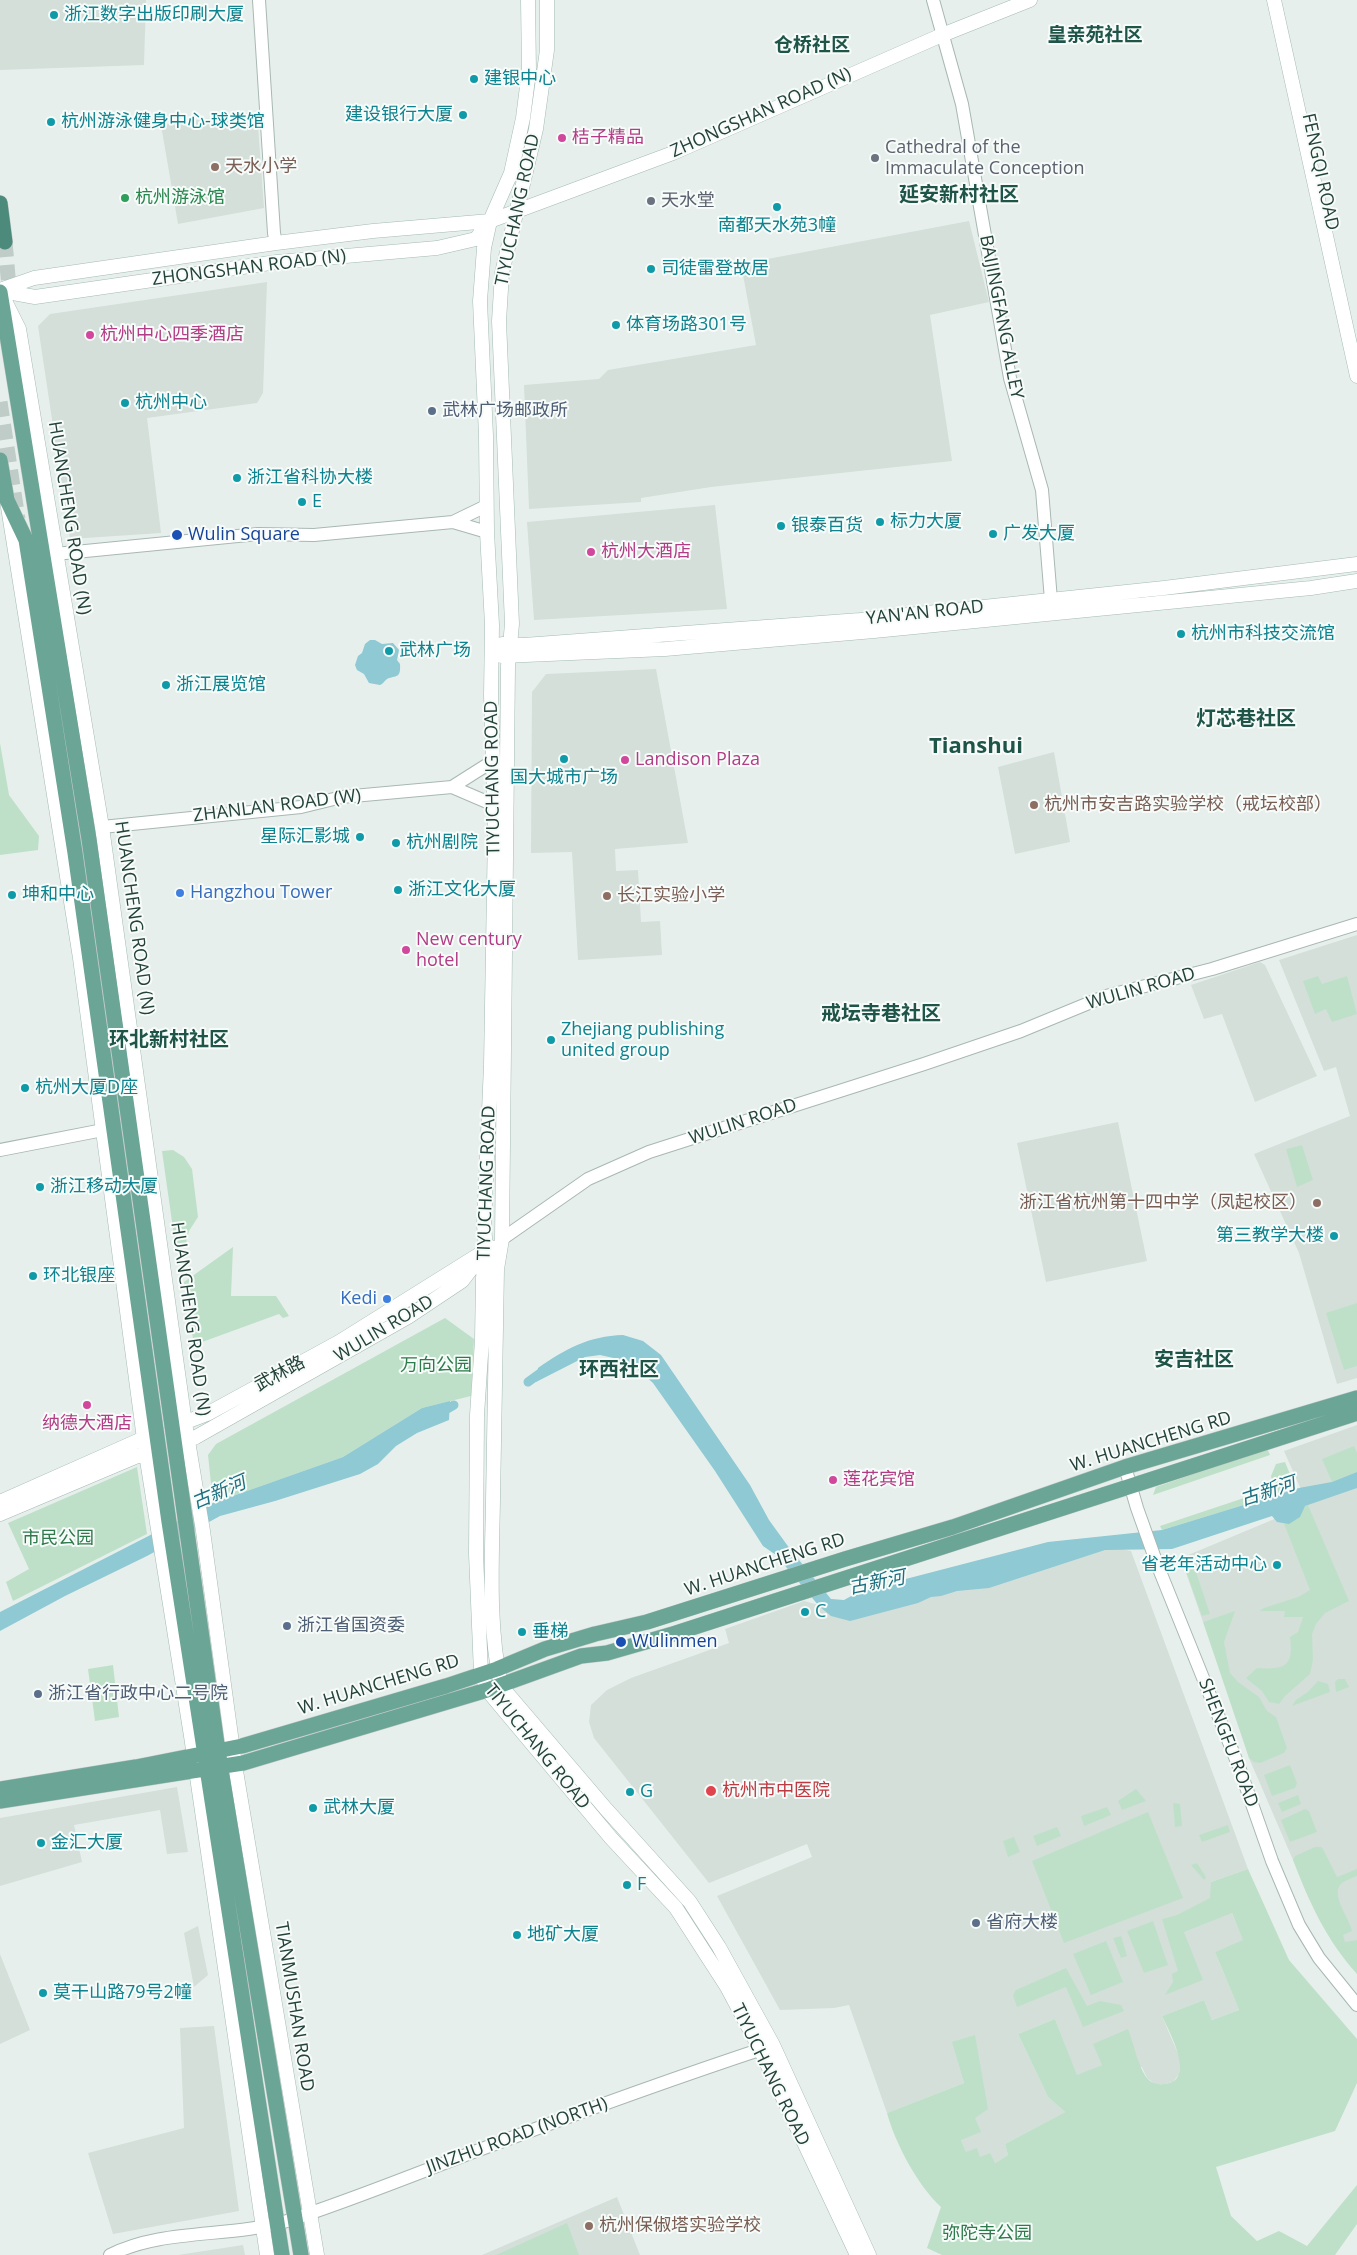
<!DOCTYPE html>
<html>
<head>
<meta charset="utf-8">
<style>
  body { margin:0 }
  canvas { display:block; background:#e6efeb }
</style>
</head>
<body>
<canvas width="1357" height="2255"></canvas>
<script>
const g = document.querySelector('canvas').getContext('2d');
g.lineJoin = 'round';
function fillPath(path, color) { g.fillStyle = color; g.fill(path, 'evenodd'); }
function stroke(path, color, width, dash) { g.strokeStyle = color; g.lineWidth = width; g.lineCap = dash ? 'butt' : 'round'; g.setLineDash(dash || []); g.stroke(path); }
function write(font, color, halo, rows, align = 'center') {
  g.font = font + ' "Open Sans","Noto Sans SC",sans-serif'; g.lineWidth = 4; g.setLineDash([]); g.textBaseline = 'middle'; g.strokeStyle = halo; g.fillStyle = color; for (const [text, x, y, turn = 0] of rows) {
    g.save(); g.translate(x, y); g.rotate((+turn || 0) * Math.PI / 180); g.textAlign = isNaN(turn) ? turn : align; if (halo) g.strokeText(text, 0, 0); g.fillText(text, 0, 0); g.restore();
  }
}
const built = new Path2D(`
  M 0,0 L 146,0 L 144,65 L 0,70 Z
  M 257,112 L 264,208 L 178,224 L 161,125 Z
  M 969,221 L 989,302 L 930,315 L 952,461 L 711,487 L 641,498 L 641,502 L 529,509 L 524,385 L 599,379 L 608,370 L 756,345 L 741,264 Z
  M 267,282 L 263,393 L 257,403 L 147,418 L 161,533 L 70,539 L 38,326 L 50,314 Z
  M 715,505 L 727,609 L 534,620 L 527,522 Z
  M 656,669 L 688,843 L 615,849 L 616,871 L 638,870 L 641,922 L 660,921 L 662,955 L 578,960 L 572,852 L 531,853 L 532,692 L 546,674 Z
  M 1054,752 L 1070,842 L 1015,854 L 998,767 Z
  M 1357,935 L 1357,1378 L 1337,1384 L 1299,1253 L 1254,1154 L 1350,1116 L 1336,1067 L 1324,1071 L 1279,960 Z
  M 1260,962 L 1265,965 L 1317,1076 L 1255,1102 L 1222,1014 L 1204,1019 L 1191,985 Z
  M 1118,1122 L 1147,1261 L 1046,1282 L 1017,1143 Z
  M 1357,1425 L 1357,1974 L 1309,1876 L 1293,1860 L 1249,1758 L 1211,1627 L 1230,1614 L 1203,1622 L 1181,1558 L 1308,1505 L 1284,1451 Z
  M 1106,1546 L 1131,1551 L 1248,1869 L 1211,1882 L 1224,1895 L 1244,1941 L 1215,1952 L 1239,2010 L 1212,2020 L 1204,2000 L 1162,2016 L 1181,2061 L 1179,2074 L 1173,2082 L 1165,2084 L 1155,2084 L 1147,2078 L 1142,2067 L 1102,2065 L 1077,2076 L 1055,2019 L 1018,2034 L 1048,2097 L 1065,2112 L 1005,2144 L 1008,2155 L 995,2163 L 966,2153 L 961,2140 L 975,2118 L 952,2042 L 964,2083 L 887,2113 L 849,2005 L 834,2008 L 780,2010 L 717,1896 L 812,1857 L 807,1844 L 709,1883 L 594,1738 L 589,1722 L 591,1705 L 607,1690 L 631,1678 L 729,1643 L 725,1629 L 804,1601 L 826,1607 Z
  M 177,1787 L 188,1852 L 167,1854 L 160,1810 L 74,1825 L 82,1862 L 0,1886 L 0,1818 Z
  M 198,1926 L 208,1975 L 194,1987 L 184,1933 Z
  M 0,1954 L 30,2030 L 0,2044 Z
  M 214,2026 L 239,2211 L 113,2234 L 88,2153 L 184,2128 L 180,2028 Z
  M 617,2197 L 640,2255 L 482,2255 Z
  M 243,2245 L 245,2255 L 178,2255 Z`);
const green = new Path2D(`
  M 0,743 L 9,795 L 39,836 L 38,850 L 0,855 Z
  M 1318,976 L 1322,984 L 1347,976 L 1357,1014 L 1332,1022 L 1326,1009 L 1315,1014 L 1303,981 Z
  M 1302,1145 L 1313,1180 L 1297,1187 L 1286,1149 Z
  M 173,1150 L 184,1157 L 192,1169 L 198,1217 L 189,1231 L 186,1243 L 176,1250 L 162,1151 Z
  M 233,1247 L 231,1296 L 276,1296 L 289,1316 L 283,1318 L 279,1314 L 194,1345 L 184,1282 Z
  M 1357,1303 L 1357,1366 L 1344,1370 L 1326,1313 Z
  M 445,1318 L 474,1339 L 471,1396 L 422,1408 L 343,1457 L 213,1503 L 208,1455 L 216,1444 Z
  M 1354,1446 L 1357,1453 L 1357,1472 L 1332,1482 L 1322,1459 Z
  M 1267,1448 L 1270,1455 L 1153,1495 L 1156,1487 Z
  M 1285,1462 L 1296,1489 L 1162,1530 L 1160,1526 L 1274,1488 L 1271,1476 L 1276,1464 Z
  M 137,1467 L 147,1534 L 13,1601 L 6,1582 L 29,1569 L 8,1523 Z
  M 1308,1505 L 1349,1601 L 1325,1613 L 1316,1624 L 1312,1634 L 1313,1660 L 1310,1674 L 1285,1696 L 1279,1704 L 1269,1702 L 1262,1691 L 1246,1678 L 1257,1668 C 1285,1670 1294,1666 1290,1637 L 1298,1632 L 1303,1617 L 1284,1617 L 1285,1611 L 1260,1611 L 1264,1608 L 1298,1597 L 1310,1590 L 1281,1516 L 1283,1514 Z
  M 1192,1560 L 1210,1614 L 1202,1616 L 1183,1563 Z
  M 1235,1611 L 1224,1642 L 1230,1673 L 1238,1682 L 1259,1697 L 1267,1711 L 1276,1717 L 1287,1748 L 1284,1753 L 1260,1763 L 1254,1762 L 1249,1758 L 1203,1622 Z
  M 113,1665 L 119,1717 L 95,1721 L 88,1669 Z
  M 1338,1679 L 1345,1679 L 1349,1687 L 1336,1692 L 1335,1682 Z
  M 1318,1681 L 1328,1684 L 1330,1692 L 1292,1706 L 1296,1700 L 1308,1692 Z
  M 1290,1765 L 1297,1783 L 1295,1788 L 1272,1796 L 1264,1775 Z
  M 1136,1789 L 1146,1801 L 1122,1810 L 1118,1801 Z
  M 1298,1795 L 1301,1804 L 1282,1812 L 1278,1803 Z
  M 1173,1803 L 1180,1804 L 1182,1826 L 1175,1827 Z
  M 1107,1807 L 1111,1815 L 1084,1826 L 1081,1816 Z
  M 1305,1809 L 1309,1811 L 1317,1832 L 1290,1842 L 1281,1820 Z
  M 1148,1812 L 1183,1898 L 1064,1943 L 1032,1861 Z
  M 1228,1825 L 1230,1832 L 1202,1842 L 1199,1835 Z
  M 1057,1827 L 1061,1836 L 1037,1846 L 1033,1836 Z
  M 1014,1837 L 1020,1852 L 1008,1857 L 1003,1841 Z
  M 1315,1847 L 1321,1847 L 1323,1849 L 1337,1877 L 1357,1869 L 1357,1876 C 1352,1878 1346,1880 1342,1883 C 1329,1893 1350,1919 1352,1931 L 1343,1935 L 1345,1942 L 1357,1940 L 1357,1974 C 1327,1941 1309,1902 1293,1860 L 1295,1856 Z
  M 1197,1863 L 1206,1877 L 1204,1880 L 1191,1865 Z
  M 1248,1869 L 1289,1960 L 1357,2039 L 1357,2083 L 1335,2131 L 1216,2167 L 1231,2216 L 1257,2241 L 1279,2231 L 1307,2246 L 1357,2185 L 1357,2224 L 1335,2255 L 942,2255 L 927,2248 L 941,2207 C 918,2186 895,2143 887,2113 L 964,2083 L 952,2042 L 975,2035 L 988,2109 L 975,2118 L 981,2132 L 961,2140 L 966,2152 L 977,2148 L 980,2157 L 990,2153 L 995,2163 L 1008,2155 L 1005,2144 L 1065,2112 L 1048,2097 L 1018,2034 L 1055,2019 L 1077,2075 L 1102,2065 L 1093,2044 L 1128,2029 C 1134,2044 1137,2063 1146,2077 C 1150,2082 1156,2085 1163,2084 C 1198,2083 1169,2031 1162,2016 L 1204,2000 L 1212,2020 L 1239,2010 L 1215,1952 L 1243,1940 L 1232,1913 L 1184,1932 L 1203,1980 L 1165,1995 L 1173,1982 L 1172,1974 L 1178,1971 L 1162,1919 L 1177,1915 L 1210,1898 L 1211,1882 Z
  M 1153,1921 L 1168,1965 L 1144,1973 L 1127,1931 Z
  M 1121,1936 L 1127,1956 L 1121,1958 L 1113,1938 Z
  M 1106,1941 L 1123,1982 L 1091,1995 L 1073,1954 Z
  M 1066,1968 L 1087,2006 L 1100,2001 L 1121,2005 L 1124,2011 L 1083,2027 L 1066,1987 L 1017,2007 L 1013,1995 L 1016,1990 Z
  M 567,2223 L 579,2255 L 496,2255 Z`);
const water = new Path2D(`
  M 370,640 L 375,640 L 382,644 L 393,643 L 399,650 L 397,660 L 400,664 C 401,679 396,675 387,679 C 384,681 383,684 380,685 L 369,683 L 364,674 L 357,670 L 355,665 L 358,656 L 362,653 L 365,644 Z
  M 623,1335 L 643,1341 L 661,1355 L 750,1485 L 769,1520 L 790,1549 L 831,1599 L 844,1600 L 855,1594 L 898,1581 L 1048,1542 L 1162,1530 L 1299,1488 L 1332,1482 L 1357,1472 L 1357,1488 L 1305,1506 L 1300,1517 L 1289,1524 L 1277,1522 L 1272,1516 L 1172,1549 L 1105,1550 L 989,1588 L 957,1591 L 941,1596 L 931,1597 L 918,1603 L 850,1621 L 831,1616 L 819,1606 L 776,1555 L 763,1546 L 715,1471 L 653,1383 L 635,1367 L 618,1359 L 600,1355 L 585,1357 L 536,1382 L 538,1368 C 565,1349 589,1336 623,1335 Z
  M 450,1401 L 449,1420 L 417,1433 L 396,1446 L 378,1464 L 360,1474 L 275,1501 L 220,1516 L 147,1556 L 65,1596 L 0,1631 L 0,1612 L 213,1503 L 343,1457 L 422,1408 Z`);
const canal = new Path2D(`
  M 528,1382 L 546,1369
  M 440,1413 L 454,1405`);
const trunkTunnel = new Path2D(`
  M 5,242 L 10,299
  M 0,402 L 18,519
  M 85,871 L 99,964`);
const tertiary = new Path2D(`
  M 259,0 L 274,233 L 276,243
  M 933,0 L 962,104 L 1010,378 L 1042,490 L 1051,600
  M 453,522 L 487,532
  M 55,554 L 258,534 L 314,535 L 453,522 L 486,506
  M 452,787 L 494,805
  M 102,827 L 301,807 L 342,797 L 452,787 L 493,761
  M 0,1150 L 103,1130 L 113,1132
  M 502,1239 L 588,1179 L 649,1152 L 924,1064 L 1021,1031 L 1106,996 L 1212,969 L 1357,924
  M 1125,1467 L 1137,1508 L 1157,1564 L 1239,1767 L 1272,1861 L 1299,1925 L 1319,1958 L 1357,2005
  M 110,2255 C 163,2228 230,2238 287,2221 C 352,2200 415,2174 479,2150 C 575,2114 671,2079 768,2047`);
const secondary = new Path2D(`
  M 528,0 L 529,71 L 523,118 L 511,173 L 490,221 L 484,248 L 480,301 L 486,436 L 487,532 L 492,625 L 491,695 L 495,829 L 491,1065 L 484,1225 L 486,1251 L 483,1278 L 482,1340 L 477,1415 L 476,1554 L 481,1673 L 487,1690 L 611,1838 L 676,1908 L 727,1987 L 760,2049 L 857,2255
  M 547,0 L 547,50 L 536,129 L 502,273 L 499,321 L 512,624 L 508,666 L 502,1239 L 497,1269 C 495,1346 494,1423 493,1500 C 492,1561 488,1625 501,1686 L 606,1809 L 690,1902 L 719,1947 L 773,2045 L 869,2255
  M 1274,0 L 1357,376
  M 0,290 L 34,278 L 276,243 L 373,231 L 490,221 L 673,153 L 942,35 L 1030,0
  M 2,291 L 35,297 L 277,262 L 437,248 L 476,239 L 488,223
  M 3,297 L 19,329 L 102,827 L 185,1423 L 203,1531 L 235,1765 L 317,2255
  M 8,507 L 80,958 L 146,1454 L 191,1736 L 267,2255
  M 502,644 L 524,645 L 860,620 L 1164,588 L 1357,564
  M 502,656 L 665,649 L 874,631 L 1311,588 L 1357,581
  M 178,1425 L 207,1414 L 339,1342 L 491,1247
  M 180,1444 L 196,1437 L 408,1317 L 462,1281 L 479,1259
  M 0,1502 L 151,1435
  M 0,1514 L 135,1457 L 155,1451`);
const primary = new Path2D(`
  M 0,292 L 89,839 L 218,1751 L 301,2255
  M 0,460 L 7,500 L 26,540 L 75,853 L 169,1522 L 282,2255
  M 0,1789 L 136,1767 L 242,1746 L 446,1686 L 497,1669 L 545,1649 L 595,1634 L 647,1622 L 845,1559 L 953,1527 L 1125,1467 L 1357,1398
  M 0,1801 L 243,1763 L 487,1690 L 581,1656 L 607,1653 L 673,1634 L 1357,1413`);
const trunk = new Path2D(`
  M 0,203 L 5,242`);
const markers = [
  [54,15,5,"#0f9aa8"],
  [474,79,5,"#0f9aa8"],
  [463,115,5,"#0f9aa8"],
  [51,122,5,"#0f9aa8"],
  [562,138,5,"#d1479c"],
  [875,158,5,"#6b7280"],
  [215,167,5,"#8d6e63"],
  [125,198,5,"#2e9e5b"],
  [651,201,5,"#6b7280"],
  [777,207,5,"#0f9aa8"],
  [651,269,5,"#0f9aa8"],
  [616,325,5,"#0f9aa8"],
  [90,335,5,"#d1479c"],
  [125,403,5,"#0f9aa8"],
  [432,411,5,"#5c6f8a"],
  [237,478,5,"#0f9aa8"],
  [302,502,5,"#0f9aa8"],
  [880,522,5,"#0f9aa8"],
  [781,526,5,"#0f9aa8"],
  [993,534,5,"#0f9aa8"],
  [177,535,6,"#1a4fb4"],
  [591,552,5,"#d1479c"],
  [1181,634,5,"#0f9aa8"],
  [389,651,5,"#0f9aa8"],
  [166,685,5,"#0f9aa8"],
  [564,759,5,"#0f9aa8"],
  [625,760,5,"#d1479c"],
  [1034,805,5,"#8d6e63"],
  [360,837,5,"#0f9aa8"],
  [396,843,5,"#0f9aa8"],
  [398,890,5,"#0f9aa8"],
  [180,893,5,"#3f7fe0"],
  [12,895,5,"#0f9aa8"],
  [607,896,5,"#8d6e63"],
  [406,950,5,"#d1479c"],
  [551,1040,5,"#0f9aa8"],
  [25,1088,5,"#0f9aa8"],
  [40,1187,5,"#0f9aa8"],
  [1317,1203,5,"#8d6e63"],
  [1334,1236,5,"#0f9aa8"],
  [33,1276,5,"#0f9aa8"],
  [387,1299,5,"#3f7fe0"],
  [87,1405,5,"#d1479c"],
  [833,1480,5,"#d1479c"],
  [1277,1565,5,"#0f9aa8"],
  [805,1612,5,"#0f9aa8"],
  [287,1626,5,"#5c6f8a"],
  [522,1632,5,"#0f9aa8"],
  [621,1642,6,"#1a4fb4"],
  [38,1694,5,"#5c6f8a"],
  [711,1791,6,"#e0444e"],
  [630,1792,5,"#0f9aa8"],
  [313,1808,5,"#0f9aa8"],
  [41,1843,5,"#0f9aa8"],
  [627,1885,5,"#0f9aa8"],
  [976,1923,5,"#5c6f8a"],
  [517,1935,5,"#0f9aa8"],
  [43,1993,5,"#0f9aa8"],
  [589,2226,5,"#8d6e63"]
];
const cultureNames = [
  ["浙江数字出版印刷大厦",64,15],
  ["建银中心",484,79],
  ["建设银行大厦",453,115,"right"],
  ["杭州游泳健身中心-球类馆",61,122],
  ["南都天水苑3幢",777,226,"center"],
  ["司徒雷登故居",661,269],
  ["体育场路301号",626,325],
  ["杭州中心",135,403],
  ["浙江省科协大楼",247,478],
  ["E",312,502],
  ["标力大厦",890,522],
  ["银泰百货",791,526],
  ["广发大厦",1003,534],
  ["杭州市科技交流馆",1191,634],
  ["武林广场",399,651],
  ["浙江展览馆",176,685],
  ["国大城市广场",564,778,"center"],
  ["星际汇影城",350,837,"right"],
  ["杭州剧院",406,843],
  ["浙江文化大厦",408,890],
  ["坤和中心",22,895],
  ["Zhejiang publishing",561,1030],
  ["united group",561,1051],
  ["杭州大厦D座",35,1088],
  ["浙江移动大厦",50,1187],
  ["第三教学大楼",1324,1236,"right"],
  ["环北银座",43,1276],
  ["省老年活动中心",1267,1565,"right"],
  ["C",815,1612],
  ["垂梯",532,1632],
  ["G",640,1792],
  ["武林大厦",323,1808],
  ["金汇大厦",51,1843],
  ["F",637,1885],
  ["地矿大厦",527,1935],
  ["莫干山路79号2幢",53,1993]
];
const streetNames = [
  ["ZHONGSHAN ROAD (N)",761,113,-24],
  ["FENGQI ROAD",1320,172,78],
  ["TIYUCHANG ROAD",518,210,-78],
  ["ZHONGSHAN ROAD (N)",249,268,-7],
  ["BAIJINGFANG ALLEY",1001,317,79],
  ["HUANCHENG ROAD (N)",69,518,81],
  ["YAN'AN ROAD",925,613,-6],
  ["TIYUCHANG ROAD",493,778,-91],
  ["ZHANLAN ROAD (W)",277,806,-7],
  ["HUANCHENG ROAD (N)",134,918,82],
  ["WULIN ROAD",1141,989,-16],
  ["WULIN ROAD",743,1122,-18],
  ["TIYUCHANG ROAD",487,1183,-88],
  ["HUANCHENG ROAD (N)",190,1319,82],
  ["WULIN ROAD",384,1329,-31],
  ["武林路",280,1374,-28],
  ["W. HUANCHENG RD",1151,1442,-17],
  ["W. HUANCHENG RD",765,1565,-18],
  ["W. HUANCHENG RD",379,1685,-17],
  ["SHENGFU ROAD",1228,1743,69],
  ["TIYUCHANG ROAD",537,1747,51],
  ["TIANMUSHAN ROAD",294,2007,81],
  ["TIYUCHANG ROAD",770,2075,64],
  ["JINZHU ROAD (NORTH)",517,2136,-20]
];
const hotelNames = [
  ["桔子精品",572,138],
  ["杭州中心四季酒店",100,335],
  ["杭州大酒店",601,552],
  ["Landison Plaza",635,760],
  ["New century",416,940],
  ["hotel",416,961],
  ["纳德大酒店",87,1424,"center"],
  ["莲花宾馆",843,1480]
];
const worshipNames = [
  ["Cathedral of the",885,148],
  ["Immaculate Conception",885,169],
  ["天水堂",661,201]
];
const educationNames = [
  ["天水小学",225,167],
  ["杭州市安吉路实验学校（戒坛校部）",1044,805],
  ["长江实验小学",617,896],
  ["浙江省杭州第十四中学（凤起校区）",1307,1203,"right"],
  ["杭州保俶塔实验学校",599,2226]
];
const leisureNames = [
  ["杭州游泳馆",135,198]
];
const serviceNames = [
  ["武林广场邮政所",442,411],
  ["浙江省国资委",297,1626],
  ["浙江省行政中心二号院",48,1694],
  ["省府大楼",986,1923]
];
const transitNames = [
  ["Wulin Square",188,535],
  ["Wulinmen",632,1642]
];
const shopNames = [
  ["Hangzhou Tower",190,893],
  ["Kedi",377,1299,"right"]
];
const parkNames = [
  ["万向公园",436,1366],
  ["市民公园",58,1539],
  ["弥陀寺公园",987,2234]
];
const healthNames = [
  ["杭州市中医院",722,1791]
];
const neighbourhoodNames = [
  ["皇亲苑社区",1095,36],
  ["仓桥社区",812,46]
];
const waterNames = [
  ["古新河",1268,1492,-18],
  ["古新河",219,1493,-23],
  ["古新河",877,1583,-11]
];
const quarterNames = [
  ["延安新村社区",959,195],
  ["灯芯巷社区",1246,719],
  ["戒坛寺巷社区",881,1014],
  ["环北新村社区",169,1040],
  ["安吉社区",1194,1360],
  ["环西社区",619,1370]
];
const districtNames = [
  ["Tianshui",976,747]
];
fillPath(built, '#d4dfda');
fillPath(green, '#bfe0c8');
fillPath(water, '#8ec9d4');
stroke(canal, '#8ec9d4', 9);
stroke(trunkTunnel, '#bfccc8', 15, [15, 8]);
stroke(tertiary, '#a8b8b2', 14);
stroke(secondary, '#a4bbb3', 15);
stroke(primary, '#c2cac8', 16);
stroke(trunk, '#c2cac8', 16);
stroke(tertiary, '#fff', 12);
stroke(secondary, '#fff', 14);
stroke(primary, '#6aa596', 15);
stroke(trunk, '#4c8a7c', 15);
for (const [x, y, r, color] of markers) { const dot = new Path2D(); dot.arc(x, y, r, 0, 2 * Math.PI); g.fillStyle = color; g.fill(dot); stroke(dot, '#f7fbf9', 2); }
write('18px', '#0d838f', '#f7fbf9', cultureNames, 'left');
write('18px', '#24423a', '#f7fbf9', streetNames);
write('18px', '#b23c85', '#f7fbf9', hotelNames, 'left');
write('18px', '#5b616d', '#f7fbf9', worshipNames, 'left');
write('18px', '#785e54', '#f7fbf9', educationNames, 'left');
write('18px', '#27864d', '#f7fbf9', leisureNames, 'left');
write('18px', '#4e5e75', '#f7fbf9', serviceNames, 'left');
write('18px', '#164399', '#f7fbf9', transitNames, 'left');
write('18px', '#366cbe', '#f7fbf9', shopNames, 'left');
write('18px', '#2d7a4b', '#f7fbf9', parkNames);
write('18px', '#be3a42', '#f7fbf9', healthNames, 'left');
write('bold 19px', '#1f5548', '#f7fbf9', neighbourhoodNames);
write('italic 19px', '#1c6f80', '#f7fbf9', waterNames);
write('bold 20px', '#1f5548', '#f7fbf9', quarterNames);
write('bold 22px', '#1f5548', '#f7fbf9', districtNames);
</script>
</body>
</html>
